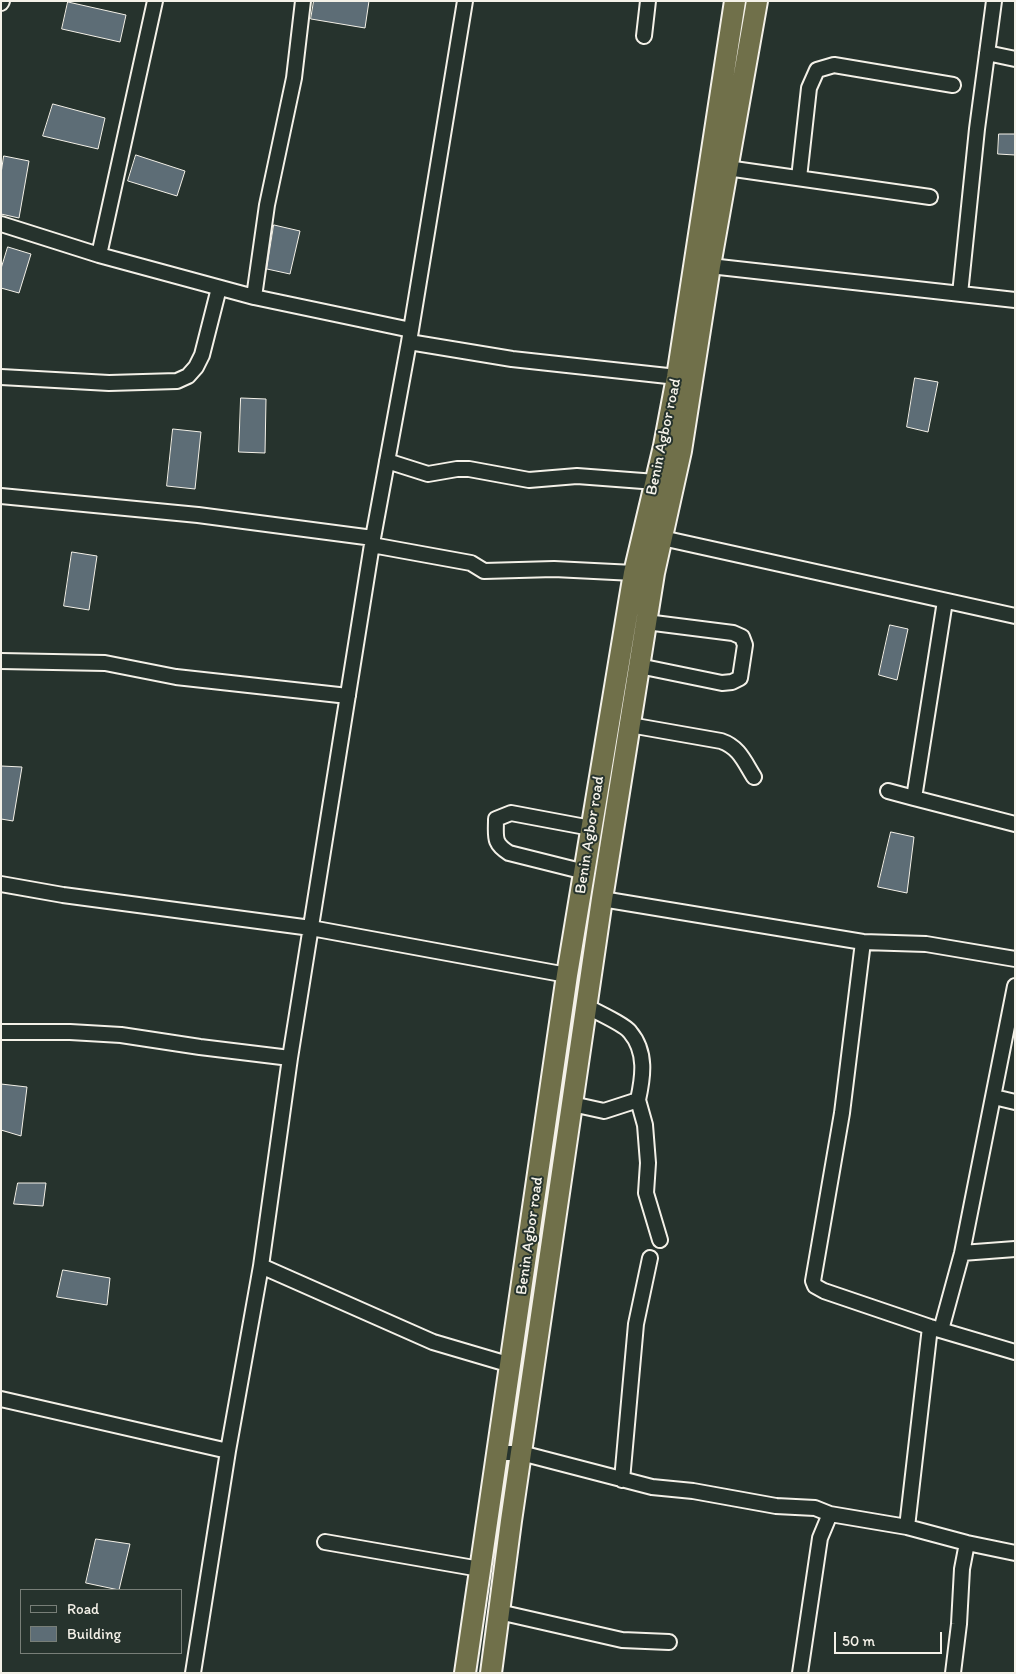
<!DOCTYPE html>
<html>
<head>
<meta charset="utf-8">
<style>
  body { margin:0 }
  #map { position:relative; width:1016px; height:1674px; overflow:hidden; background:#26332d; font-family:Itim,sans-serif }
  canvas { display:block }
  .frame { position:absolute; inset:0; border:2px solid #f4f1e8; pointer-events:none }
  .legend { position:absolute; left:20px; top:1589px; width:162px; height:65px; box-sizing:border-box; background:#26332d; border:1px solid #787f78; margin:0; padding:6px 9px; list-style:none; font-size:15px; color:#f4f1e8 }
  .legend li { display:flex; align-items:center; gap:10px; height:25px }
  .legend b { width:25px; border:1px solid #787f78 }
  .scale { position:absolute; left:834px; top:1632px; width:108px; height:22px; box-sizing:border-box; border:2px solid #f4f1e8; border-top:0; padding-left:6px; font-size:15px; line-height:18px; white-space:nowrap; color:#f4f1e8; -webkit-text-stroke:4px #26332d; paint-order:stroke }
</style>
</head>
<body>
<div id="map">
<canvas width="1016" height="1674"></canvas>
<div class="frame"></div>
<ul class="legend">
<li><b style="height:6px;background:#26332d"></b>Road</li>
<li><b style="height:14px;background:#5d6d76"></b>Building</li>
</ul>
<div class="scale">50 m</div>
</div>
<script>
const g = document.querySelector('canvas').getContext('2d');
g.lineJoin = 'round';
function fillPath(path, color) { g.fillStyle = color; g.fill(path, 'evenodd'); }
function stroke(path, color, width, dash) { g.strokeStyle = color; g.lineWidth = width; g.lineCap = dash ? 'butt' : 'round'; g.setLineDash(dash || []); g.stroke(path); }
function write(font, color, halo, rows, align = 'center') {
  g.font = font + ' Itim,sans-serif'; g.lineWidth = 4; g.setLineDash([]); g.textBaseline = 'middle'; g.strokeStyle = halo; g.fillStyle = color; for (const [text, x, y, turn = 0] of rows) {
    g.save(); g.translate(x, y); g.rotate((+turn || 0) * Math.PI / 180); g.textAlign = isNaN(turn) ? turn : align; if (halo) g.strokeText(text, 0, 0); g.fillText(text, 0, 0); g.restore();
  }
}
const building = new Path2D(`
  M 314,1 L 369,1 L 365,28 L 311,19 Z
  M 68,2 L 126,15 L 120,42 L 62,29 Z
  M 53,104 L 105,118 L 98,149 L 43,136 Z
  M 999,134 L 1015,134 L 1015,155 L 998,154 Z
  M 136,155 L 185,171 L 177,196 L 128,181 Z
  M 4,156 L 29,161 L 19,218 L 1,214 L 1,174 Z
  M 274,225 L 300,231 L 290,274 L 267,269 Z
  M 8,247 L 31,254 L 19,293 L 1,288 L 1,269 Z
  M 915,378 L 938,382 L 928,432 L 907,427 Z
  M 241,398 L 266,399 L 265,453 L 239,452 Z
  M 173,429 L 201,432 L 195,489 L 167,486 Z
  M 72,552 L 97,556 L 89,610 L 64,606 Z
  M 890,625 L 908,629 L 897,680 L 879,675 Z
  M 1,766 L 22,767 L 13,821 L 1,819 Z
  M 891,832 L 914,837 L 907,893 L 878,887 Z
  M 1,1084 L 27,1087 L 21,1136 L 1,1130 Z
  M 18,1183 L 46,1183 L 43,1206 L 14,1204 Z
  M 63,1270 L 110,1278 L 107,1305 L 57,1297 Z
  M 96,1539 L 130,1544 L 119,1590 L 86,1583 Z`);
const minor = new Path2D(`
  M 1,3 L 2,1
  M 644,36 L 648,1
  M 987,53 L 1015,59
  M 727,168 L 930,197
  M 799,178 L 809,88 L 817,70 L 834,65 L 953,85
  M 1,224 L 99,255 L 254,297 L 411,330
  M 99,255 L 155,1
  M 710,266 L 1015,300
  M 960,294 L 977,129 L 994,1
  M 254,297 L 267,205 L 294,78 L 303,1
  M 409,342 L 512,359 L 677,377
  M 1,377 L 109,383 L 177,381 L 188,376 L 196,367 L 202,355 L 219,288
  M 387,461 L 428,474 L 457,469 L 469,469 L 529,480 L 577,476 L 656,482
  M 1,496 L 198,515 L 373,538
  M 662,538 L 1015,616
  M 372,545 L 471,563 L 484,571 L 554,569 L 634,573
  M 1,661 L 105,663 L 176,677 L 348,696
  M 639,666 L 722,683 L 732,682 L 740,678 L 745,645 L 742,637 L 733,633 L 646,622
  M 630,725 L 721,741 C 739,747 744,761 754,777
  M 888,791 L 914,798 L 945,601
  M 914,798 L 1015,824
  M 585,872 L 509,853 C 493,843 496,837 496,819 L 511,813 L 591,828
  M 1,884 L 63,895 L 311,928 L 567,975
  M 602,899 L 863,942 L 926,944 L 1015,959
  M 863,942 L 842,1113 L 813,1281 L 815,1286 L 824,1291 L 930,1327 L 1015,1352
  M 1,1032 L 70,1032 L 121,1035 L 200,1047 L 290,1058
  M 994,1097 L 1015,1102
  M 638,1100 L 645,1125 L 648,1163 L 646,1193 L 660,1240
  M 572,1104 L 604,1111 L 638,1100 C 643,1077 647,1052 630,1032 C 624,1024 596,1012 586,1006
  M 962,1253 L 1015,1249
  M 261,1266 L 433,1342 L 511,1365
  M 941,1330 L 962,1253 L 1015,986
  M 1,1399 L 228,1451
  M 498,1453 L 521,1453 L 652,1487 L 693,1491 L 776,1506 L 815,1508 L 830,1514 L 907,1527 L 967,1543 L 1015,1553
  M 622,1480 L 636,1324 L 650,1258
  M 907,1527 L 930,1327
  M 325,1542 L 480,1569
  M 499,1612 L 622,1640 L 669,1642
  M 193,1673 L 228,1451 L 261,1266 L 290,1058 L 373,538 L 409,342 L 465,1
  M 800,1673 L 820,1538 L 830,1514
  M 953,1673 L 959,1624 L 962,1569 L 967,1543`);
const highway = new Path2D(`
  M 465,1673 L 567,975 L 634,573 L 664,446 L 677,377 L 735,1
  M 491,1673 L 511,1521 L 602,899 L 654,573 L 681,451 L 710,266 L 757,1`);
const streetNames = [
  ["Benin Agbor road",664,437,-78],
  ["Benin Agbor road",590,835,-81],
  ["Benin Agbor road",530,1236,-82]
];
fillPath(building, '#5d6d76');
stroke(building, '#f4f1e8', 1);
stroke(minor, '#f4f1e8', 18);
stroke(highway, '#f4f1e8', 24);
stroke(minor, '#26332d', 14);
stroke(highway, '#70704a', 20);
write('16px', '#f4f1e8', '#26332d', streetNames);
</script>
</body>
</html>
